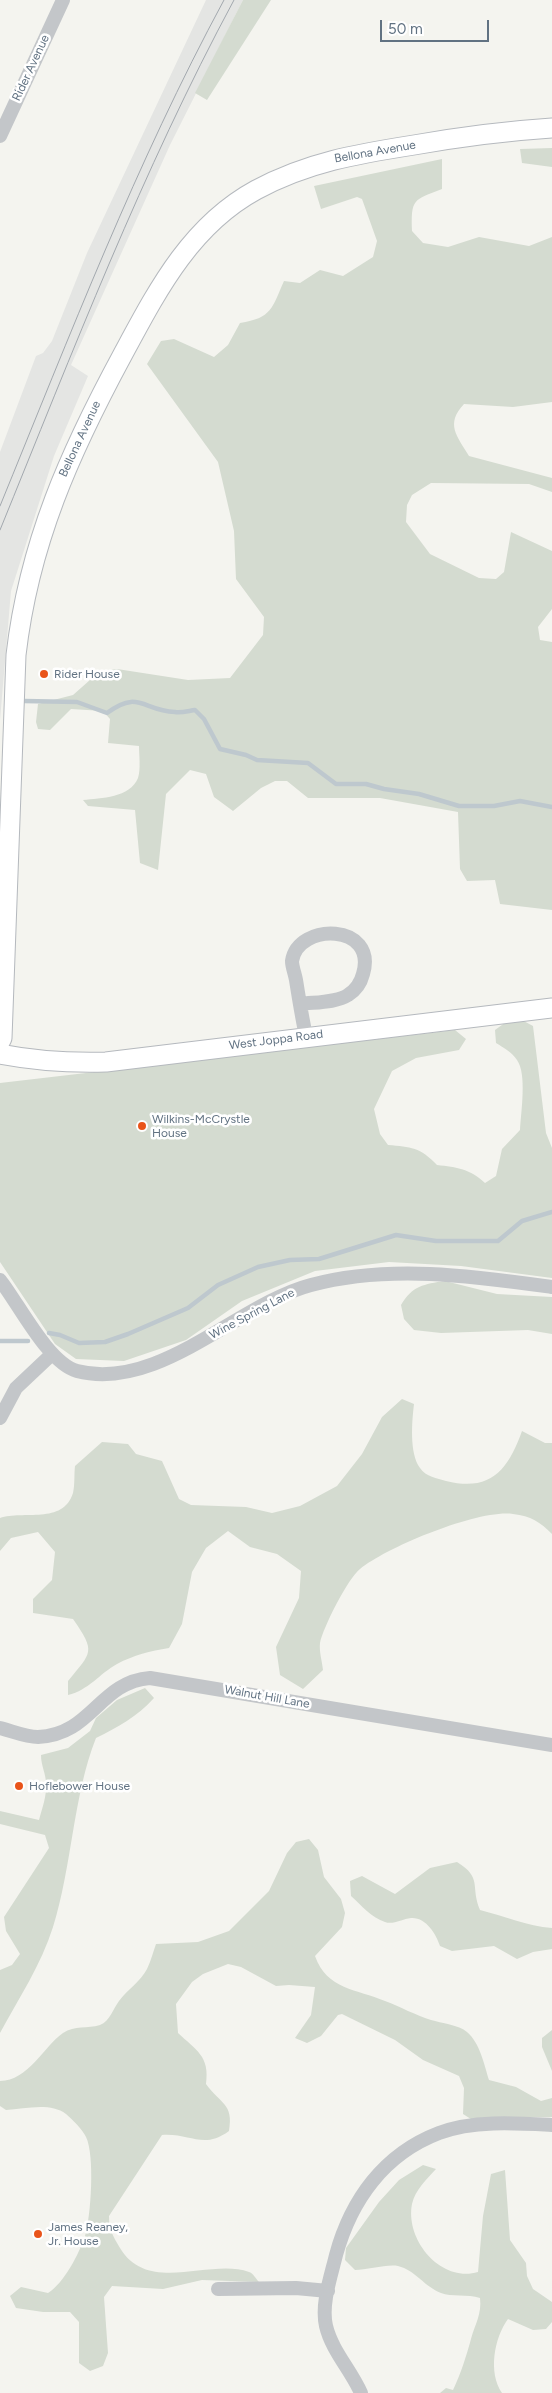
<!DOCTYPE html>
<html>
<head>
<meta charset="utf-8">
<style>
  body { margin:0 }
  #map { position:relative; width:552px; height:2393px; overflow:hidden; background:#f4f4ef; font-family:Figtree,sans-serif }
  canvas { display:block }
  .scale { position:absolute; left:380px; top:20px; width:109px; height:22px; box-sizing:border-box; border:2px solid #617282; border-top:0; padding-left:6px; font-size:15px; line-height:18px; white-space:nowrap; color:#617282; -webkit-text-stroke:4px #fff; paint-order:stroke }
</style>
</head>
<body>
<div id="map">
<canvas width="552" height="2393"></canvas>
<div class="scale">50 m</div>
</div>
<script>
const g = document.querySelector('canvas').getContext('2d');
g.lineJoin = 'round';
function fillPath(path, color) { g.fillStyle = color; g.fill(path, 'evenodd'); }
function stroke(path, color, width, dash) { g.strokeStyle = color; g.lineWidth = width; g.lineCap = dash ? 'butt' : 'round'; g.setLineDash(dash || []); g.stroke(path); }
function write(font, color, halo, rows, align = 'center') {
  g.font = font + ' Figtree,sans-serif'; g.lineWidth = 5; g.setLineDash([]); g.textBaseline = 'middle'; g.strokeStyle = halo; g.fillStyle = color; for (const [text, x, y, turn = 0] of rows) {
    g.save(); g.translate(x, y); g.rotate((+turn || 0) * Math.PI / 180); g.textAlign = isNaN(turn) ? turn : align; if (halo) g.strokeText(text, 0, 0); g.fillText(text, 0, 0); g.restore();
  }
}
const built = new Path2D(`
  M 206,0 L 243,0 L 170,145 L 71,365 L 88,376 L 54,456 L 11,591 L 0,720 L 0,452 L 36,356 L 43,353 L 52,341 L 87,253 Z`);
const green = new Path2D(`
  M 243,0 L 271,0 L 207,100 L 195,93 Z
  M 552,148 L 552,167 L 522,163 L 520,149 Z
  M 442,159 L 442,189 C 413,200 411,199 412,231 L 423,243 L 448,247 L 479,237 L 529,246 L 552,237 L 552,402 L 513,407 L 464,404 C 445,424 457,436 469,456 L 552,478 L 552,492 L 529,484 L 431,483 L 412,495 L 407,505 L 406,522 L 430,554 L 479,578 L 496,579 L 504,572 L 511,532 L 552,551 L 552,609 L 538,627 L 540,640 L 552,642 L 552,910 L 500,904 L 495,880 L 467,881 L 460,869 L 458,812 L 380,798 L 308,798 L 287,781 L 275,781 L 261,788 L 233,811 L 214,797 L 206,774 L 190,770 L 166,794 L 158,870 L 140,863 L 135,810 L 88,806 L 83,800 C 101,798 130,798 138,778 C 141,769 139,755 139,746 L 108,743 L 110,719 L 103,711 L 71,709 L 50,730 L 38,729 L 36,722 L 38,704 L 73,695 L 99,672 L 117,669 L 188,680 L 230,678 L 263,635 L 264,617 L 236,579 L 234,531 L 218,462 L 147,364 L 161,341 L 174,339 L 214,357 L 228,345 L 240,323 C 272,318 272,308 284,281 L 300,283 L 320,270 L 343,276 L 373,257 L 377,241 L 362,199 L 357,197 L 321,209 L 314,186 Z
  M 520,1019 L 533,1026 L 546,1133 L 552,1148 L 552,1278 L 461,1266 L 389,1262 L 315,1271 L 242,1301 L 186,1340 L 124,1361 L 76,1359 L 55,1344 L 0,1262 L 0,1083 L 455,1030 L 466,1039 L 459,1050 L 416,1058 L 392,1071 L 374,1109 L 380,1134 L 388,1145 C 411,1147 420,1147 437,1165 C 457,1167 470,1169 485,1183 L 496,1176 L 502,1149 L 520,1130 C 521,1112 527,1074 517,1060 C 512,1052 504,1048 496,1043 L 495,1030 L 506,1022 Z
  M 445,1281 L 497,1294 L 552,1297 L 552,1334 L 528,1330 L 441,1333 L 414,1330 L 404,1319 L 401,1305 C 412,1286 424,1284 445,1281 Z
  M 402,1399 L 414,1404 C 412,1421 409,1453 420,1468 C 426,1477 437,1478 446,1481 C 491,1492 508,1470 522,1431 L 545,1443 L 552,1443 L 552,1534 C 540,1522 531,1516 513,1514 C 479,1509 387,1547 360,1569 C 348,1578 323,1628 320,1643 C 319,1651 322,1661 323,1670 L 303,1689 L 280,1675 L 276,1647 L 299,1598 L 301,1571 L 277,1554 L 250,1547 L 228,1531 L 206,1548 L 192,1572 L 182,1624 L 169,1648 C 150,1651 134,1655 117,1664 C 99,1674 89,1690 68,1695 L 68,1681 C 92,1652 96,1652 73,1619 L 33,1613 L 33,1599 L 52,1580 L 55,1552 L 38,1532 L 11,1538 L 0,1551 L 0,1518 C 23,1510 63,1525 73,1493 C 75,1485 74,1474 75,1466 L 102,1442 L 128,1444 L 136,1454 L 162,1461 L 179,1499 L 191,1505 L 246,1507 L 272,1513 L 300,1506 L 337,1486 L 362,1454 L 382,1417 Z
  M 145,1688 L 154,1698 C 137,1717 118,1727 96,1738 C 73,1796 72,1867 53,1927 C 41,1965 19,1998 0,2033 L 0,1970 L 12,1965 L 20,1954 L 6,1931 L 4,1917 L 49,1848 L 45,1835 L 0,1824 L 0,1811 L 39,1820 C 42,1808 47,1796 46,1783 C 46,1774 41,1766 41,1755 L 68,1748 L 90,1731 L 96,1718 L 117,1700 Z
  M 309,1839 L 318,1850 L 324,1877 L 341,1899 L 345,1913 L 342,1927 L 315,1956 C 327,1990 357,1989 385,2001 C 401,2007 415,2015 431,2020 C 441,2023 459,2025 467,2032 C 480,2043 484,2064 489,2080 L 516,2087 L 541,2101 L 552,2098 L 552,2117 L 519,2117 L 474,2121 L 463,2114 L 464,2088 L 459,2076 L 423,2060 L 395,2040 L 342,2014 L 338,2015 L 321,2036 L 307,2043 L 295,2038 L 311,2015 L 315,1987 L 289,1985 L 276,1986 L 241,1967 L 228,1964 L 203,1974 L 192,1982 L 176,2004 L 178,2033 C 196,2050 210,2056 206,2084 C 220,2104 234,2103 229,2131 C 203,2150 191,2133 162,2135 L 109,2216 C 109,2230 113,2236 120,2248 C 148,2295 210,2258 249,2272 C 253,2273 256,2279 259,2282 L 202,2280 L 163,2289 L 112,2286 L 104,2297 L 108,2353 L 103,2366 L 90,2371 L 79,2363 L 79,2322 L 70,2312 L 43,2312 L 16,2308 L 10,2296 L 21,2287 L 48,2293 C 64,2283 79,2254 85,2236 C 91,2217 95,2155 86,2137 C 83,2130 72,2119 66,2114 C 50,2102 25,2109 6,2110 L 0,2106 L 0,2081 C 28,2081 44,2046 63,2033 C 75,2025 87,2029 100,2025 C 110,2021 113,2009 119,2001 C 127,1990 141,1981 147,1969 C 151,1961 153,1952 156,1944 L 198,1942 L 229,1931 L 269,1891 L 287,1853 L 296,1842 Z
  M 457,1862 C 483,1878 470,1886 480,1910 C 504,1916 527,1926 552,1928 L 552,1949 L 533,1952 L 517,1959 L 494,1946 L 452,1951 L 440,1946 C 436,1934 426,1917 411,1918 C 402,1919 393,1925 385,1922 C 372,1918 361,1905 351,1896 L 350,1881 L 362,1876 L 395,1894 L 430,1868 Z
  M 552,2030 L 552,2071 L 542,2047 L 542,2038 Z
  M 423,2165 L 436,2169 C 427,2179 415,2190 412,2204 C 405,2240 441,2283 478,2272 L 483,2216 L 491,2174 L 505,2170 L 510,2240 L 526,2263 L 527,2276 L 533,2289 L 552,2302 L 552,2322 L 546,2329 L 533,2330 L 508,2319 C 494,2338 488,2373 502,2393 L 440,2393 L 446,2388 L 453,2390 C 461,2373 466,2357 471,2339 C 475,2324 482,2314 480,2298 C 468,2294 451,2297 441,2293 C 425,2287 415,2270 398,2266 C 387,2264 367,2270 355,2270 L 345,2260 L 346,2248 L 379,2202 L 399,2180 Z`);
const stream = new Path2D(`
  M 24,701 L 77,702 L 107,713 C 139,689 143,711 175,712 C 181,713 188,711 195,710 L 204,719 L 220,749 L 246,755 L 257,760 L 308,763 L 336,784 L 366,784 L 384,789 L 419,794 L 459,806 L 494,806 L 520,801 L 552,807
  M 49,1333 L 60,1335 L 79,1343 L 105,1342 L 128,1334 L 188,1308 L 218,1285 L 258,1267 L 290,1260 L 319,1259 L 396,1235 L 436,1241 L 498,1241 L 522,1221 L 552,1212
  M 0,1341 L 28,1341`);
const street = new Path2D(`
  M 0,136 L 63,0
  M 300,1004 C 314,1002 336,1003 348,995 C 356,990 361,982 363,974 C 378,923 298,922 292,961 C 292,967 295,974 296,980 C 299,999 302,1018 306,1036
  M 0,1280 C 19,1304 48,1363 77,1371 C 159,1392 238,1304 311,1285 C 389,1264 473,1276 552,1287
  M 0,1418 L 16,1388 L 51,1355
  M 0,1728 C 12,1731 26,1737 38,1737 C 92,1735 99,1682 150,1678 L 552,1745
  M 218,2289 L 296,2288 L 328,2291
  M 361,2393 C 351,2370 332,2351 326,2326 C 321,2304 331,2276 336,2255 C 351,2200 384,2154 439,2133 C 473,2120 517,2123 552,2125`);
const secondary = new Path2D(`
  M 0,1042 L 2,1038 L 16,655 C 29,543 70,452 123,354 C 157,291 190,226 256,190 C 308,162 357,154 414,145 C 460,137 506,131 552,128
  M 0,1054 C 36,1061 70,1063 106,1062 L 552,1008`);
const tram = new Path2D(`
  M 0,506 C 70,335 136,163 224,0
  M 0,530 C 73,351 142,171 234,0`);
const markers = [
  [44,674,5,"#e9541a"],
  [142,1126,5,"#e9541a"],
  [19,1786,5,"#e9541a"],
  [38,2234,5,"#e9541a"]
];
const streetNames = [
  ["Rider Avenue",31,68,-65],
  ["Bellona Avenue",375,152,-10],
  ["Bellona Avenue",80,439,-65],
  ["West Joppa Road",276,1040,-7],
  ["Wine Spring Lane",252,1314,-28],
  ["Walnut Hill Lane",267,1697,10]
];
const poiNames = [
  ["Rider House",54,674],
  ["Wilkins-McCrystle",152,1119],
  ["House",152,1133],
  ["Hoflebower House",29,1786],
  ["James Reaney,",48,2227],
  ["Jr. House",48,2241]
];
fillPath(built, '#e4e5e3');
fillPath(green, '#d4dbd0');
stroke(stream, '#bec8ce', 4.5);
stroke(secondary, '#b5b9be', 21);
stroke(street, '#c3c6c9', 14);
stroke(secondary, '#fff', 19);
stroke(tram, '#a2a8ae', 1);
for (const [x, y, r, color] of markers) { const dot = new Path2D(); dot.arc(x, y, r, 0, 2 * Math.PI); g.fillStyle = color; g.fill(dot); stroke(dot, '#fff', 2); }
write('12px', '#617282', '#fff', streetNames);
write('12px', '#617282', '#fff', poiNames, 'left');
</script>
</body>
</html>
